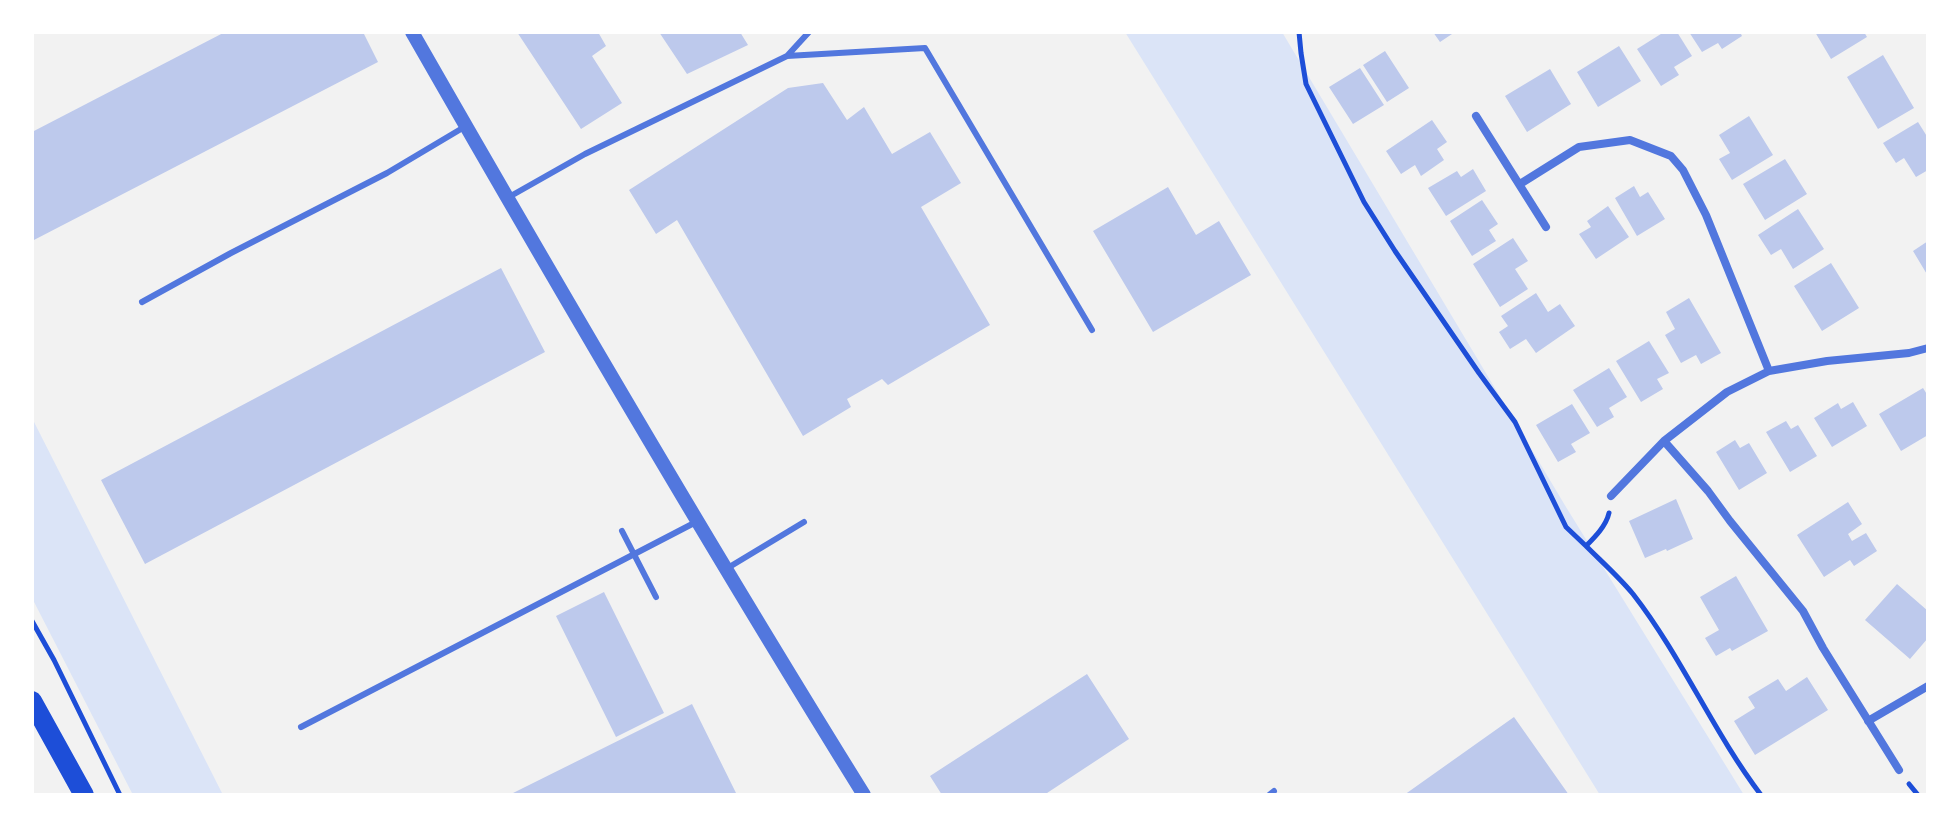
<!DOCTYPE html>
<html>
<head>
<meta charset="utf-8">
<style>
  body { margin:0 }
  #map { position:relative; width:1960px; height:827px; overflow:hidden; background:#f2f2f2; font-family:"Asap Condensed",sans-serif }
  canvas { display:block }
  .frame { position:absolute; inset:0; border:34px solid #fff; pointer-events:none }
</style>
</head>
<body>
<div id="map">
<canvas width="1960" height="827"></canvas>
<div class="frame"></div>
</div>
<script>
const g = document.querySelector('canvas').getContext('2d');
g.lineJoin = 'round';
function fillPath(path, color) { g.fillStyle = color; g.fill(path, 'evenodd'); }
function stroke(path, color, width, dash) { g.strokeStyle = color; g.lineWidth = width; g.lineCap = dash ? 'butt' : 'round'; g.setLineDash(dash || []); g.stroke(path); }
const green = new Path2D(`
  M 1125,32 L 1282,32 L 1566,507 L 1744,795 L 1600,795 Z
  M 32,418 L 223,795 L 133,795 L 32,598 Z`);
const building = new Path2D(`
  M 225,32 L 363,32 L 378,62 L 32,241 L 32,132 Z
  M 517,32 L 598,32 L 606,46 L 592,56 L 622,103 L 581,129 Z
  M 659,32 L 740,32 L 748,45 L 687,74 Z
  M 1433,32 L 1455,32 L 1440,42 Z
  M 1664,32 L 1677,32 L 1692,56 L 1674,67 L 1679,75 L 1661,86 L 1637,49 Z
  M 1689,32 L 1740,32 L 1742,36 L 1722,49 L 1718,43 L 1702,52 Z
  M 1815,32 L 1864,32 L 1867,37 L 1831,59 Z
  M 1619,46 L 1641,81 L 1598,107 L 1577,72 Z
  M 1385,51 L 1409,88 L 1387,102 L 1363,65 Z
  M 1883,55 L 1914,108 L 1878,129 L 1847,77 Z
  M 1360,68 L 1384,105 L 1353,124 L 1329,87 Z
  M 1550,69 L 1571,104 L 1527,132 L 1505,96 Z
  M 823,83 L 847,120 L 864,107 L 892,154 L 930,132 L 961,183 L 921,207 L 990,325 L 888,385 L 882,379 L 847,399 L 851,407 L 803,436 L 677,220 L 656,234 L 629,190 L 788,88 Z
  M 1749,116 L 1773,155 L 1732,180 L 1719,159 L 1730,153 L 1719,135 Z
  M 1432,120 L 1447,142 L 1437,149 L 1444,160 L 1421,176 L 1415,165 L 1401,174 L 1386,151 Z
  M 1918,122 L 1928,138 L 1928,170 L 1916,177 L 1904,158 L 1896,163 L 1883,143 Z
  M 1785,159 L 1807,194 L 1765,220 L 1743,184 Z
  M 1473,169 L 1486,191 L 1446,216 L 1428,188 L 1457,171 L 1461,177 Z
  M 1634,186 L 1640,197 L 1648,192 L 1665,219 L 1637,236 L 1615,198 Z
  M 1168,187 L 1196,235 L 1219,221 L 1251,275 L 1153,332 L 1093,231 Z
  M 1482,200 L 1498,224 L 1489,230 L 1496,241 L 1472,256 L 1450,221 Z
  M 1608,206 L 1629,237 L 1596,259 L 1579,234 L 1591,227 L 1587,221 Z
  M 1798,209 L 1824,249 L 1793,269 L 1781,249 L 1771,255 L 1758,235 Z
  M 1513,238 L 1528,261 L 1515,269 L 1528,289 L 1500,307 L 1473,264 Z
  M 1928,241 L 1928,276 L 1913,251 Z
  M 1831,263 L 1859,308 L 1822,331 L 1794,286 Z
  M 501,268 L 545,352 L 145,564 L 101,480 Z
  M 1536,293 L 1548,312 L 1560,304 L 1575,326 L 1536,353 L 1526,339 L 1510,349 L 1499,332 L 1508,326 L 1501,316 Z
  M 1689,298 L 1721,353 L 1701,364 L 1696,355 L 1681,363 L 1665,335 L 1675,329 L 1666,312 Z
  M 1649,341 L 1669,373 L 1657,379 L 1663,389 L 1641,402 L 1616,361 Z
  M 1609,368 L 1627,397 L 1609,408 L 1614,417 L 1597,427 L 1573,390 Z
  M 1923,388 L 1928,396 L 1928,435 L 1901,451 L 1879,414 Z
  M 1853,402 L 1867,426 L 1832,447 L 1814,418 L 1838,403 L 1841,409 Z
  M 1572,404 L 1590,433 L 1571,444 L 1576,452 L 1558,462 L 1536,425 Z
  M 1786,421 L 1791,429 L 1798,425 L 1817,456 L 1790,472 L 1766,432 Z
  M 1735,440 L 1740,448 L 1749,443 L 1767,473 L 1739,490 L 1716,452 Z
  M 1676,499 L 1693,539 L 1667,551 L 1666,549 L 1645,558 L 1629,521 Z
  M 1848,502 L 1862,524 L 1848,534 L 1852,541 L 1866,533 L 1877,551 L 1854,566 L 1850,560 L 1824,577 L 1797,535 Z
  M 1736,576 L 1768,631 L 1732,651 L 1730,648 L 1716,656 L 1705,638 L 1719,630 L 1700,597 Z
  M 1897,584 L 1928,611 L 1928,638 L 1910,659 L 1865,620 Z
  M 604,592 L 664,713 L 616,737 L 556,616 Z
  M 1087,674 L 1129,739 L 1044,795 L 942,795 L 930,776 Z
  M 1807,677 L 1828,710 L 1755,755 L 1734,721 L 1755,708 L 1748,697 L 1778,679 L 1786,691 Z
  M 692,704 L 736,793 L 732,795 L 509,795 Z
  M 1514,717 L 1569,795 L 1404,795 Z`);
const path = new Path2D(`
  M 1299,32 L 1301,53 L 1306,84 L 1364,202 L 1395,251 L 1479,373 L 1515,422 L 1566,527 L 1586,546
  M 1609,513 C 1606,526 1595,537 1586,546 C 1601,561 1619,577 1633,594 C 1682,657 1713,732 1761,795
  M 32,621 L 54,660 L 120,795
  M 1909,784 L 1918,795`);
const service = new Path2D(`
  M 787,56 L 925,48 L 1092,330
  M 509,197 L 585,154 L 787,56 L 809,32
  M 142,302 L 231,253 L 387,173 L 466,126
  M 622,531 L 656,597
  M 726,569 L 804,522
  M 301,727 L 698,521
  M 1269,795 L 1274,791`);
const minor = new Path2D(`
  M 1476,116 L 1546,227
  M 1520,184 L 1579,147 L 1630,140 L 1671,156 L 1683,170 L 1706,215 L 1769,371
  M 1664,441 L 1708,491 L 1730,521 L 1803,611 L 1823,648 L 1899,770
  M 1611,496 L 1664,441 L 1727,392 L 1769,371 L 1827,361 L 1909,353 L 1928,348
  M 1868,721 L 1928,686`);
const tertiary = new Path2D(`
  M 412,32 C 559,289 708,544 864,795`);
const primary = new Path2D(`
  M 32,701 L 84,795`);
fillPath(green, '#dbe4f7');
fillPath(building, '#bdc9ec');
stroke(path, '#1d4ed8', 5);
stroke(service, '#5277de', 6);
stroke(minor, '#5277de', 8);
stroke(tertiary, '#5277de', 14);
stroke(primary, '#1d4ed8', 20);
</script>
</body>
</html>
